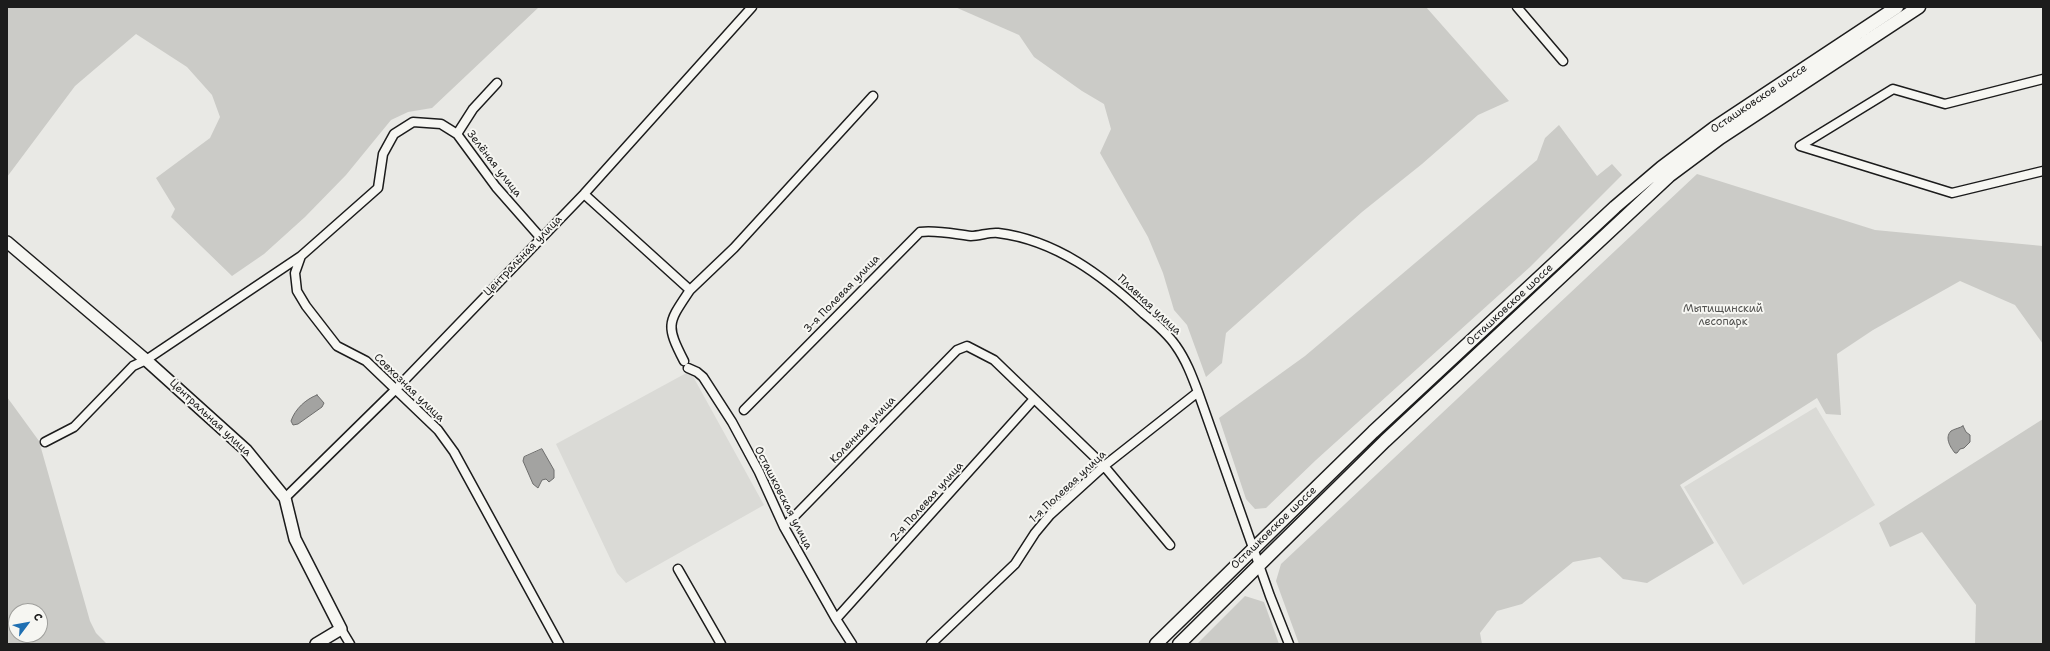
<!DOCTYPE html>
<html>
<head>
<meta charset="utf-8">
<style>
  body { margin:0 }
  #map { position:relative; width:2050px; height:651px; overflow:hidden; background:#e9e9e5; font-family:"Shantell Sans",sans-serif }
  canvas { display:block }
  .frame { position:absolute; inset:0; border:8px solid #1c1c1c; pointer-events:none }
  .north { position:absolute; left:8px; top:603px; width:40px; height:40px; box-sizing:border-box; background:#f6f6f2; border:1px solid #9f9f9c; border-radius:50%; rotate:58deg; font-size:11px; font-weight:700; line-height:16px; text-align:center; color:#1c1c1c }
  .north::after { content:''; display:block; margin:auto; width:14px; height:18px; background:#1f6fb2; clip-path:polygon(50% 0,100% 100%,50% 72%,0 100%) }
</style>
</head>
<body>
<div id="map">
<canvas width="2050" height="651"></canvas>
<div class="frame"></div>
<div class="north">С</div>
</div>
<script>
const g = document.querySelector('canvas').getContext('2d');
g.lineJoin = 'round';
function fillPath(path, color) { g.fillStyle = color; g.fill(path, 'evenodd'); }
function stroke(path, color, width, dash) { g.strokeStyle = color; g.lineWidth = width; g.lineCap = dash ? 'butt' : 'round'; g.setLineDash(dash || []); g.stroke(path); }
function write(font, color, halo, rows, align = 'center') {
  g.font = font + ' "Shantell Sans",sans-serif'; g.lineWidth = 4; g.setLineDash([]); g.textBaseline = 'middle'; g.strokeStyle = halo; g.fillStyle = color; for (const [text, x, y, turn = 0] of rows) {
    g.save(); g.translate(x, y); g.rotate((+turn || 0) * Math.PI / 180); g.textAlign = isNaN(turn) ? turn : align; if (halo) g.strokeText(text, 0, 0); g.fillText(text, 0, 0); g.restore();
  }
}
const built = new Path2D(`
  M 690,371 L 764,505 L 626,583 L 617,573 L 556,444 Z
  M 1816,407 L 1875,505 L 1743,585 L 1684,487 Z`);
const green = new Path2D(`
  M 7,7 L 539,7 L 432,108 L 408,112 L 391,120 L 346,175 L 305,217 L 264,254 L 232,276 L 171,217 L 175,209 L 156,178 L 210,138 L 220,117 L 212,95 L 187,67 L 136,34 L 75,86 L 7,177 Z
  M 955,7 L 1426,7 L 1509,101 L 1478,115 L 1422,164 L 1362,212 L 1226,333 L 1222,363 L 1206,377 L 1187,325 L 1174,310 L 1163,273 L 1148,237 L 1100,153 L 1111,129 L 1104,104 L 1082,91 L 1034,57 L 1019,35 Z
  M 1559,125 L 1597,176 L 1612,164 L 1622,175 L 1530,267 L 1316,460 L 1266,508 L 1255,509 L 1246,499 L 1219,418 L 1305,356 L 1537,160 L 1545,138 Z
  M 1697,174 L 1875,230 L 2043,246 L 2043,344 L 2015,305 L 1960,281 L 1873,330 L 1837,354 L 1841,415 L 1826,414 L 1817,398 L 1680,485 L 1714,543 L 1647,583 L 1623,579 L 1600,557 L 1573,562 L 1522,604 L 1497,611 L 1480,633 L 1482,644 L 1299,644 L 1276,581 L 1281,564 Z
  M 7,397 L 39,441 L 90,621 L 96,633 L 107,644 L 7,644 ZM 16,611 L 40,611 L 40,635 L 16,635 Z
  M 2043,419 L 2043,644 L 1975,644 L 1976,605 L 1922,532 L 1890,547 L 1879,523 Z
  M 1245,596 L 1264,602 L 1279,644 L 1197,644 Z`);
const water = new Path2D(`
  M 317,395 L 324,403 L 322,407 L 298,424 L 293,425 L 291,421 C 295,409 306,399 317,395 Z
  M 1963,426 L 1966,432 L 1970,435 L 1970,442 L 1964,448 L 1960,449 L 1957,453 L 1955,453 C 1951,448 1944,438 1951,431 C 1954,429 1960,428 1963,426 Z
  M 542,449 L 554,470 L 554,478 L 549,482 L 546,479 L 542,480 L 538,488 L 533,484 L 523,461 L 524,457 Z`);
const minor = new Path2D(`
  M 1517,7 L 1563,61
  M 2043,79 L 1945,104 L 1893,89 L 1800,146 L 1952,193 L 2043,171
  M 497,83 L 473,109 L 457,134 L 496,187 L 540,237
  M 457,134 L 441,124 L 413,122 L 394,134 L 383,154 L 378,188 L 301,256 L 295,273 L 297,291 L 306,306 L 337,346 L 366,361 L 438,430 L 454,452 L 559,644
  M 584,194 L 690,290 C 668,323 665,324 684,361
  M 690,290 L 734,248 L 873,96
  M 688,368 L 697,372 L 703,377 L 732,422 L 759,472 L 784,527 L 836,619 L 852,644
  M 744,410 L 920,232 C 937,230 954,234 971,236 C 980,236 989,232 998,233 C 1056,240 1103,276 1144,314 C 1155,323 1168,334 1176,346 C 1186,360 1192,376 1198,392 L 1270,596 L 1289,644
  M 45,442 L 74,427 L 133,366 L 146,360 L 301,256
  M 285,498 L 396,389 L 584,194 L 752,7
  M 784,527 L 957,350 L 967,346 L 994,360 L 1104,466 L 1170,545
  M 678,569 L 721,644
  M 836,619 L 1034,399
  M 341,629 L 350,644
  M 931,644 L 1015,564 L 1035,533 L 1050,515 L 1104,466 L 1198,392`);
const tertiary = new Path2D(`
  M 7,242 L 146,360 L 246,450 L 285,498 L 295,539 L 341,629 L 316,644`);
const secondary = new Path2D(`
  M 1156,644 L 1373,432 L 1615,207 L 1662,167 L 1714,128 L 1897,7
  M 1179,644 L 1385,441 L 1669,176 L 1720,138 L 1919,7`);
const streetNames = [
  ["Осташковское шоссе",1759,99,-34],
  ["Зелёная улица",494,164,52],
  ["Центральная улица",523,256,-46],
  ["3-я Полевая улица",842,294,-46],
  ["Плавная улица",1149,305,43],
  ["Осташковское шоссе",1510,305,-43],
  ["Совхозная улица",409,388,44],
  ["Центральная улица",210,418,43],
  ["Коленная улица",863,430,-46],
  ["1-я Полевая улица",1068,487,-43],
  ["Осташковская улица",783,498,63],
  ["2-я Полевая улица",927,502,-48],
  ["Осташковское шоссе",1274,528,-44]
];
const parkNames = [
  ["Мытищинский",1723,309],
  ["лесопарк",1723,322]
];
fillPath(built, '#dadad6');
fillPath(green, '#cbcbc7');
fillPath(water, '#a3a3a1');
stroke(water, '#6d6d6c', 1);
stroke(minor, '#1c1c1c', 11);
stroke(tertiary, '#1c1c1c', 14);
stroke(secondary, '#1c1c1c', 15);
stroke(minor, '#f6f6f2', 8);
stroke(tertiary, '#f6f6f2', 11);
stroke(secondary, '#f6f6f2', 12);
write('11px', '#1c1c1c', '#f6f6f2', streetNames);
write('11px', '#51514f', '#f6f6f2', parkNames);
</script>
</body>
</html>
